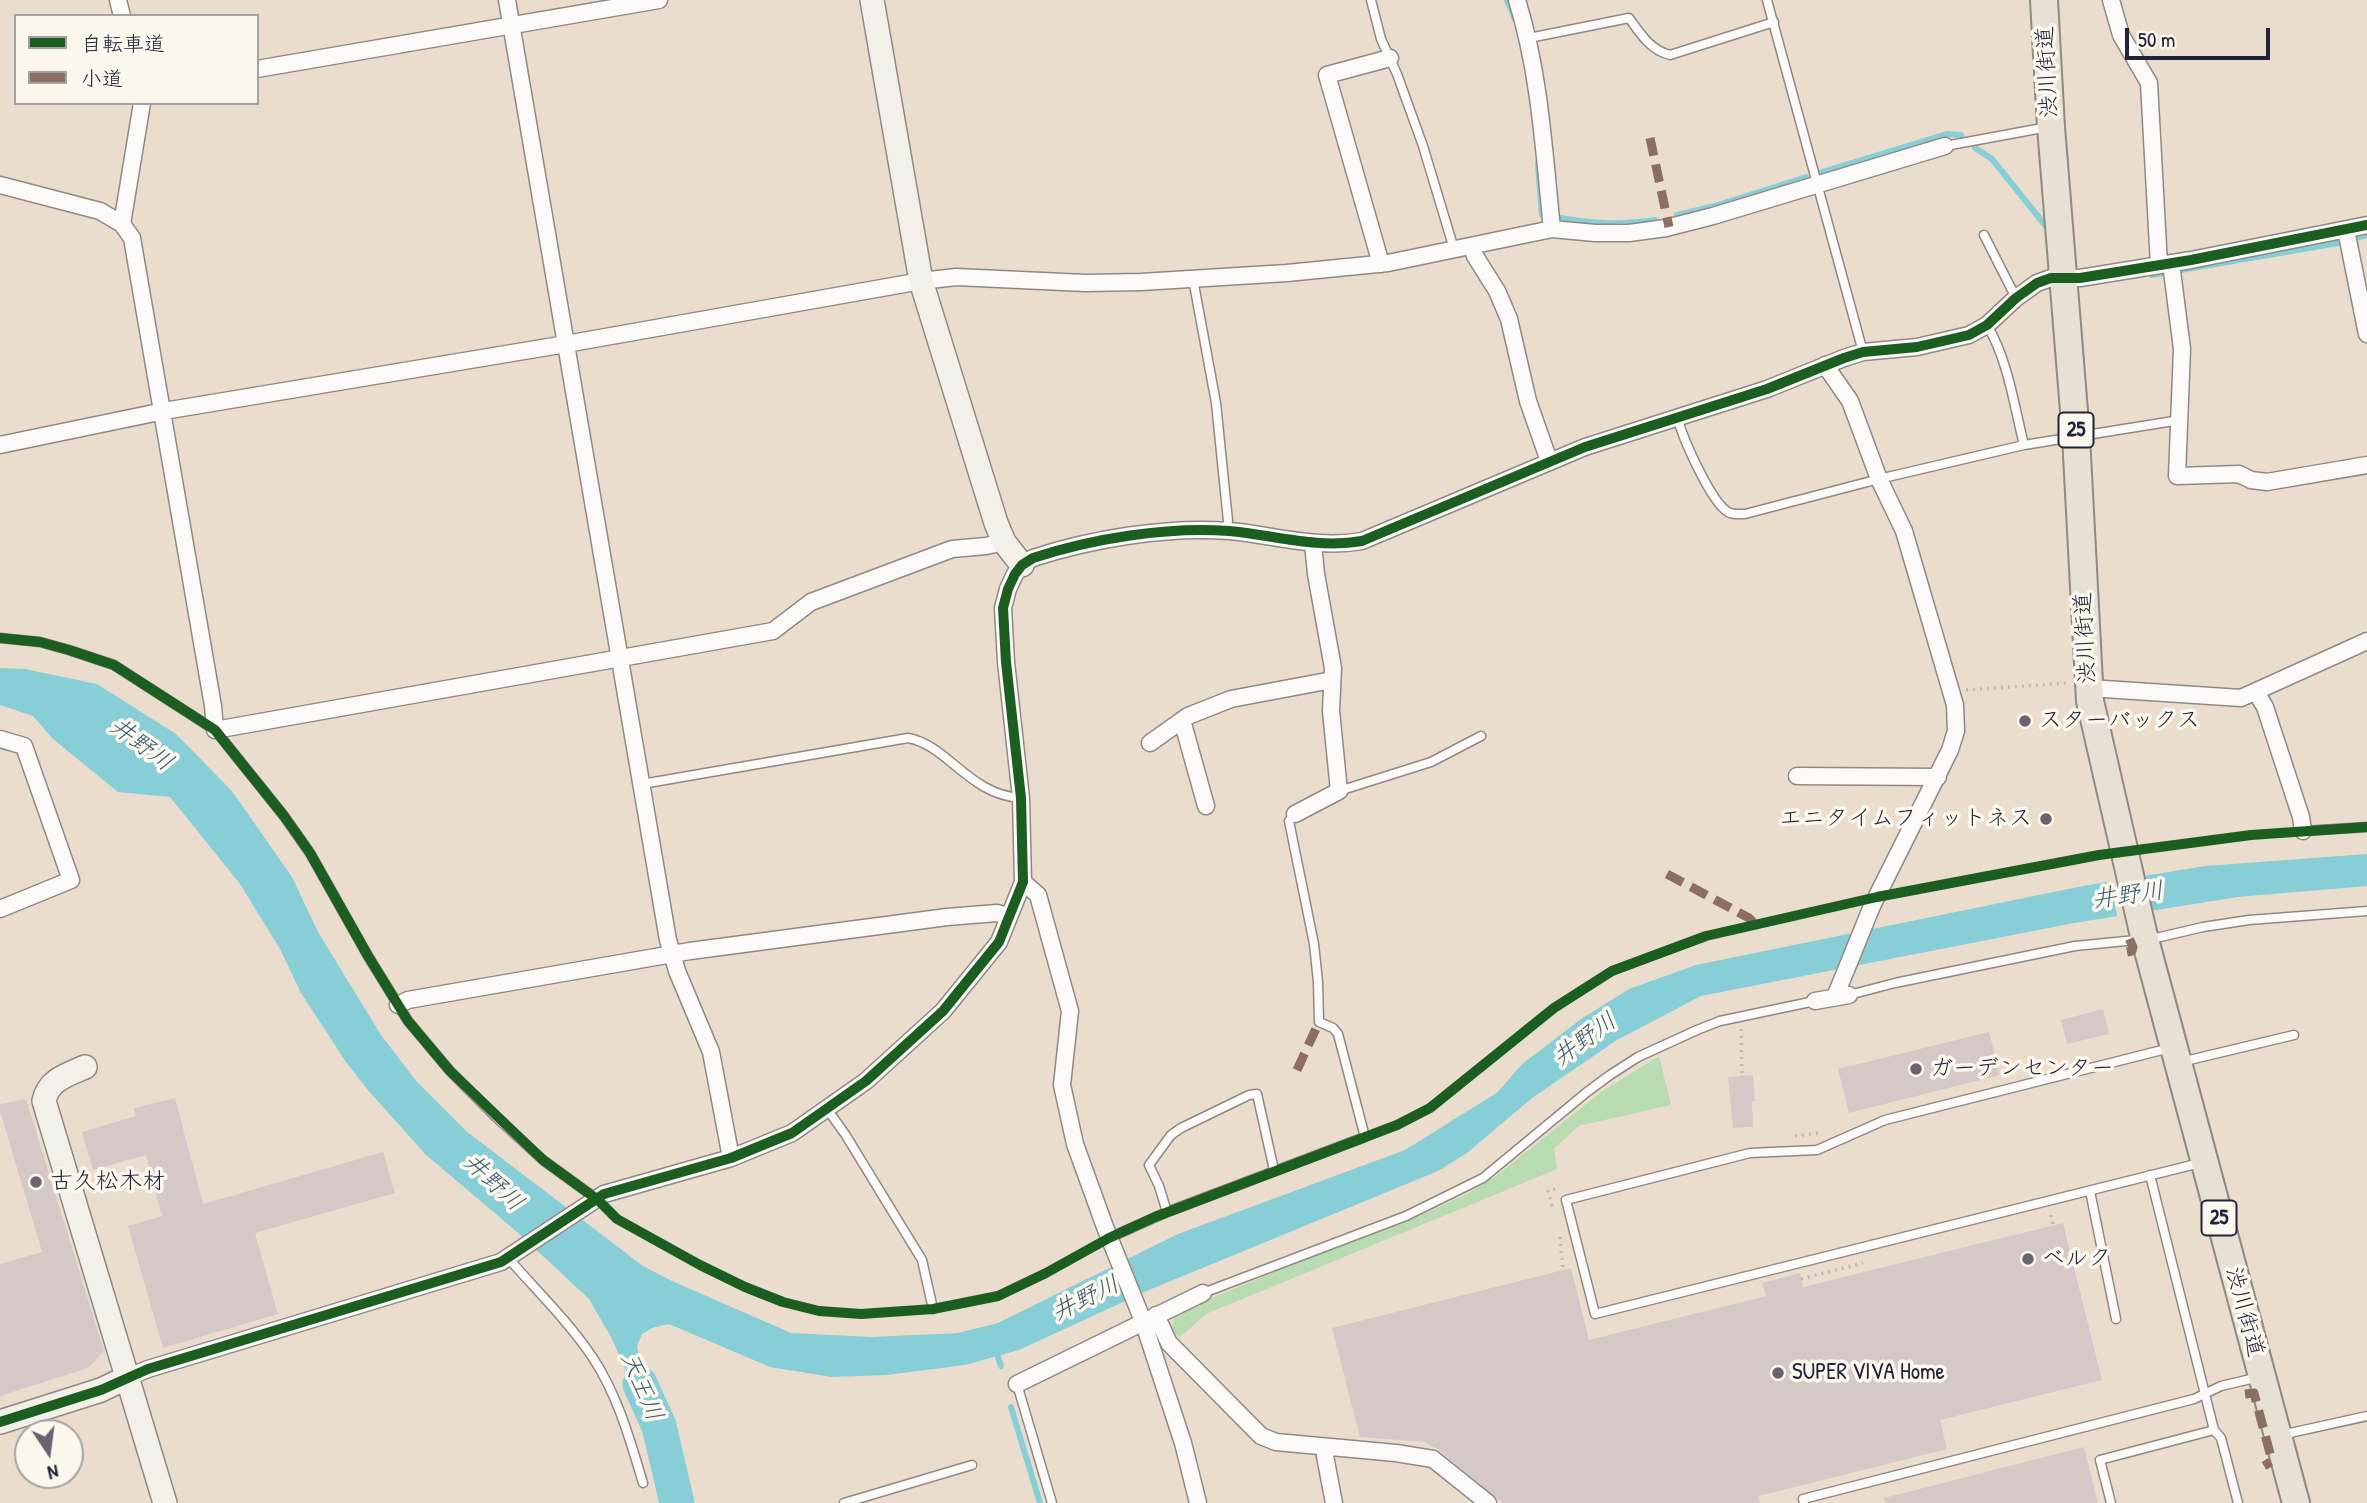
<!DOCTYPE html>
<html>
<head>
<meta charset="utf-8">
<style>
  body { margin:0 }
  #map { position:relative; width:2367px; height:1503px; overflow:hidden; background:#eaddce; font-family:"Patrick Hand","Klee One",sans-serif }
  canvas { display:block }
  .legend { position:absolute; left:14px; top:14px; width:245px; height:91px; box-sizing:border-box; background:#fbf7ec; border:2px solid #a4a2a5; margin:0; padding:9px 12px; list-style:none; font-size:21px; color:#22223b }
  .legend li { display:flex; align-items:center; gap:14px; height:35px }
  .legend b { width:35px; border:2px solid #a4a2a5 }
  .north { position:absolute; left:14px; top:1419px; width:70px; height:70px; box-sizing:border-box; background:#fbf7ec; border:2px solid #a4a2a5; border-radius:50%; rotate:167deg; font-size:19px; font-weight:700; line-height:28px; text-align:center; color:#22223b }
  .north::after { content:''; display:block; margin:auto; width:24px; height:32px; background:#68636e; clip-path:polygon(50% 0,100% 100%,50% 72%,0 100%) }
  .scale { position:absolute; left:2125px; top:28px; width:145px; height:32px; box-sizing:border-box; border:4px solid #22223b; border-top:0; padding-left:9px; font-size:21px; line-height:24px; white-space:nowrap; color:#22223b; -webkit-text-stroke:5px #fbf7ec; paint-order:stroke }
</style>
</head>
<body>
<div id="map">
<canvas width="2367" height="1503"></canvas>
<ul class="legend">
<li><b style="height:9px;background:#1b5e20"></b>自転車道</li>
<li><b style="height:9px;background:#8d6e63"></b>小道</li>
</ul>
<div class="north">N</div>
<div class="scale">50 m</div>
</div>
<script>
const g = document.querySelector('canvas').getContext('2d');
g.lineJoin = 'round';
function fillPath(path, color) { g.fillStyle = color; g.fill(path, 'evenodd'); }
function stroke(path, color, width, dash) { g.strokeStyle = color; g.lineWidth = width; g.lineCap = dash ? 'butt' : 'round'; g.setLineDash(dash || []); g.stroke(path); }
function write(font, color, halo, rows, align = 'center') {
  g.font = font + ' "Patrick Hand","Klee One",sans-serif'; g.lineWidth = 7; g.setLineDash([]); g.textBaseline = 'middle'; g.strokeStyle = halo; g.fillStyle = color; for (const [text, x, y, turn = 0] of rows) {
    g.save(); g.translate(x, y); g.rotate((+turn || 0) * Math.PI / 180); g.textAlign = isNaN(turn) ? turn : align; if (halo) g.strokeText(text, 0, 0); g.fillText(text, 0, 0); g.restore();
  }
}
const green = new Path2D(`
  M 1659,1056 L 1671,1105 L 1578,1126 L 1554,1149 L 1557,1169 L 1206,1314 L 1179,1338 L 1172,1328 L 1174,1318 L 1214,1297 L 1309,1258 L 1402,1224 L 1469,1193 L 1496,1176 L 1601,1092 Z`);
const water = new Path2D(`
  M 0,668 L 25,669 L 97,684 L 176,734 L 232,791 L 292,877 L 318,932 L 381,1035 L 417,1082 L 466,1131 L 643,1266 L 672,1281 L 791,1333 L 872,1337 L 958,1333 L 998,1323 L 1178,1234 L 1405,1150 L 1498,1092 L 1521,1065 L 1581,1019 L 1629,989 L 1696,965 L 2083,886 L 2205,866 L 2367,854 L 2367,886 L 2238,897 L 2074,923 L 1701,996 L 1617,1040 L 1532,1098 L 1467,1153 L 1438,1171 L 1149,1290 L 1019,1350 L 965,1365 L 887,1375 L 832,1377 L 770,1367 L 669,1324 L 652,1328 L 642,1334 L 637,1346 L 642,1373 L 661,1413 L 659,1426 L 645,1413 L 611,1337 L 589,1299 L 517,1232 L 425,1154 L 367,1089 L 346,1062 L 301,993 L 280,949 L 240,884 L 170,797 L 118,792 L 53,739 L 33,716 L 0,705 Z`);
const pier = new Path2D(`
  M 2141,873 L 2151,914 L 2118,919 L 2109,878 Z`);
const stream = new Path2D(`
  M 1507,0 L 1515,19
  M 1975,148 L 1992,159 L 2045,225
  M 1538,164 L 1542,215
  M 1822,172 L 1947,134 L 1961,135
  M 1677,215 L 1715,206 L 1806,177
  M 1560,218 C 1595,224 1621,225 1655,220
  M 2152,275 L 2338,243 L 2367,235
  M 995,1348 L 1001,1366
  M 1011,1407 L 1040,1503`);
const river = new Path2D(`
  M 640,1384 L 659,1426 L 677,1503`);
const building = new Path2D(`
  M 2103,1009 L 2109,1034 L 2067,1044 L 2061,1020 Z
  M 1989,1032 L 2000,1075 L 1849,1113 L 1838,1069 Z
  M 1753,1075 L 1755,1101 L 1752,1101 L 1753,1127 L 1733,1128 L 1728,1077 Z
  M 175,1098 L 203,1204 L 383,1152 L 395,1193 L 255,1233 L 278,1314 L 163,1348 L 128,1226 L 162,1216 L 146,1155 L 93,1170 L 82,1132 L 136,1116 L 134,1108 Z
  M 26,1099 L 104,1351 L 88,1368 L 0,1396 L 0,1264 L 42,1252 L 0,1111 L 0,1104 Z
  M 2063,1223 L 2102,1380 L 1940,1420 L 1947,1449 L 1758,1496 L 1760,1503 L 1503,1503 L 1440,1451 L 1425,1442 L 1360,1437 L 1332,1328 L 1571,1268 L 1589,1340 L 1766,1296 L 1762,1283 L 1800,1273 L 1803,1287 Z
  M 2084,1447 L 2098,1503 L 1885,1503 L 1884,1498 Z`);
const path = new Path2D(`
  M 1966,690 L 2067,683
  M 1741,1029 L 1742,1076
  M 1795,1136 L 1819,1133
  M 1552,1206 L 1548,1191 L 1559,1188
  M 2051,1215 L 2053,1225
  M 1560,1237 L 1563,1270
  M 1801,1279 L 1863,1263`);
const lane = new Path2D(`
  M 1371,0 L 1381,39 L 1397,74 L 1423,146 L 1454,249
  M 1767,0 L 1863,352
  M 1529,38 L 1629,18 C 1640,33 1650,50 1670,55 L 1774,22
  M 1945,146 L 2048,127
  M 1984,235 L 2016,298
  M 1193,279 L 1216,403 L 1228,521 L 1226,531
  M 1987,325 C 2008,360 2014,405 2024,445
  M 1678,419 C 1683,439 1711,502 1728,512 C 1733,515 1740,514 1745,514 L 1879,479 L 2024,445 L 2180,420
  M 0,638 L 40,642 L 69,650 L 114,665 L 215,730 L 284,816 L 310,853 L 368,956 L 408,1021 L 450,1071 L 496,1117 L 543,1160 L 598,1200
  M 642,784 L 908,738 C 948,745 969,795 1021,798
  M 1339,791 L 1431,762 L 1481,736
  M 2303,831 L 2367,827
  M 1849,995 L 1895,983 L 2075,946 L 2156,938 L 2203,927 L 2249,920 L 2367,911
  M 2170,1048 L 1885,1120 L 1817,1150 L 1750,1153 L 1566,1200 L 1595,1314 L 2200,1163
  M 2181,1062 L 2294,1035
  M 827,1109 L 845,1134 L 922,1260 L 933,1309
  M 2150,1175 L 2214,1430 L 2221,1438 L 2238,1503
  M 2090,1191 L 2116,1319
  M 1167,1212 L 1159,1186 L 1149,1165 L 1171,1135 L 1181,1128 L 1249,1095 L 1257,1094 L 1274,1170
  M 1109,1238 L 1167,1212 L 1365,1137 L 1338,1034 L 1333,1028 L 1319,1022 L 1318,982 L 1314,944 L 1289,821 L 1295,814
  M 509,1259 C 537,1291 569,1322 593,1358 C 618,1396 630,1440 643,1483
  M 1203,1293 L 1406,1216 L 1483,1178 L 1587,1092 L 1610,1075 L 1638,1057 L 1697,1030 L 1720,1021 L 1815,1001
  M 1017,1384 L 1052,1503
  M 2281,1435 L 2367,1416
  M 844,1503 L 972,1465
  M 1804,1503 L 1803,1499 L 2194,1399 L 2221,1386 L 2259,1377
  M 2111,1503 L 2100,1460 L 2214,1430`);
const street = new Path2D(`
  M 118,0 L 122,16
  M 507,0 L 668,940 L 677,971 L 711,1052 L 731,1158
  M 1517,0 C 1540,74 1544,152 1552,229
  M 2111,0 L 2121,35 L 2149,83 L 2159,265
  M 257,69 L 659,0
  M 0,185 L 100,211 L 122,224 L 132,238 L 213,706 L 215,730 L 773,631 L 811,602 L 952,549 L 986,546 L 1004,542
  M 122,224 L 142,103
  M 2346,230 L 2367,334
  M 1472,246 L 1475,256 L 1497,291 L 1509,319 L 1528,401 L 1549,461
  M 2171,263 L 2182,349 L 2177,476 L 2239,474 L 2251,480 L 2267,482 L 2367,465
  M 1381,264 L 1327,75 L 1390,58
  M 1825,365 L 1850,401 L 1879,479 L 1904,531 L 1955,705 L 1956,731 L 1950,750 L 1872,906 L 1835,997
  M 0,445 L 164,411 L 566,344 L 921,281 L 956,277 L 1085,283 L 1141,282 L 1287,273 L 1388,263 L 1552,229 L 1595,233 L 1629,233 L 1666,228 L 1713,216 L 1945,146
  M 2089,688 L 2241,698 L 2367,641
  M 2256,692 L 2265,707 L 2301,817 L 2303,831
  M 1182,720 L 1206,806
  M 0,739 L 24,746 L 71,880 L 0,909
  M 1150,743 L 1188,716 L 1231,699 L 1332,680
  M 1797,776 L 1938,777
  M 1295,814 L 1339,791 L 1331,711 L 1333,668 L 1316,574 L 1313,544
  M 1023,882 L 1038,895 L 1070,1011 L 1062,1085 L 1075,1144 L 1105,1227 L 1143,1321 L 1183,1443 L 1198,1503
  M 1815,1001 L 1849,995
  M 398,1005 L 408,1000 L 690,951 L 947,917 L 997,913 L 1008,916
  M 1156,1315 L 1169,1343 L 1261,1436 L 1276,1442 L 1396,1453 L 1433,1459 L 1488,1503
  M 126,1378 L 148,1369 L 501,1262 L 604,1194 L 731,1158 L 792,1133 L 866,1081 L 943,1011 L 999,942 L 1023,882 L 1021,798 L 1006,662 L 1003,608 L 1008,589 L 1015,574 L 1022,565 L 1033,558 C 1091,539 1168,526 1229,531 C 1274,535 1317,549 1362,541 L 1585,447 L 1767,389 L 1844,358 L 1863,352 L 1917,347 L 1969,335 L 1987,325 L 2016,298 L 2037,283 L 2051,278 L 2080,278 L 2191,260 L 2367,225
  M 1017,1384 L 1203,1293
  M 1325,1448 L 1325,1456 L 1334,1503`);
const secondary = new Path2D(`
  M 872,0 L 921,281 L 996,523 L 1004,542 L 1022,565
  M 85,1067 C 67,1075 48,1080 44,1101 L 165,1503
  M 0,1422 L 101,1390 L 126,1378`);
const primary = new Path2D(`
  M 2044,0 L 2051,127 L 2076,436 L 2090,701 L 2143,932 L 2296,1503`);
const quiet = new Path2D(`
  M 1650,138 L 1669,227
  M 1667,874 L 1749,918 L 1755,924
  M 2127,952 L 2132,951 L 2133,947 L 2128,936
  M 1297,1070 L 1319,1022
  M 2245,1394 L 2254,1393 L 2272,1461 L 2264,1466`);
const cycleway = new Path2D(`
  M 0,638 L 40,642 L 69,650 L 114,665 L 215,730 L 284,816 L 310,853 L 368,956 L 408,1021 L 450,1071 L 543,1160 L 598,1200 L 617,1219 L 700,1265 L 745,1287 L 783,1302 L 819,1311 L 861,1314 L 933,1309 L 998,1296 L 1046,1273 L 1109,1238 L 1155,1217 L 1397,1125 L 1430,1108 L 1554,1008 L 1612,971 L 1706,936 L 1877,897 L 2099,855 L 2251,835 L 2367,827
  M 0,1422 L 101,1390 L 148,1369 L 501,1262 L 604,1194 L 731,1158 L 792,1133 L 866,1081 L 943,1011 L 999,942 L 1023,882 L 1021,798 L 1006,662 L 1003,608 L 1008,589 L 1015,574 L 1022,565 L 1033,558 C 1091,539 1168,526 1229,531 C 1274,535 1317,549 1362,541 L 1585,447 L 1767,389 L 1844,358 L 1863,352 L 1917,347 L 1969,335 L 1987,325 L 2016,298 L 2037,283 L 2051,278 L 2080,278 L 2191,260 L 2367,225`);
const markers = [
  [2025,721,7,"#68636e"],
  [2046,819,7,"#68636e"],
  [1916,1069,7,"#68636e"],
  [36,1182,7,"#68636e"],
  [2028,1259,7,"#68636e"],
  [1778,1373,7,"#68636e"]
];
const shields = [
  [2076,430,35],
  [2219,1218,35]
];
const shieldNames = [
  ["25",2076,430],
  ["25",2219,1218]
];
const streetNames = [
  ["渋川街道",2048,72,-93],
  ["渋川街道",2086,638,-93],
  ["渋川街道",2244,1312,75]
];
const poiNames = [
  ["スターバックス",2039,721],
  ["エニタイムフィットネス",2032,819,"right"],
  ["ガーデンセンター",1930,1069],
  ["古久松木材",50,1182],
  ["ベルク",2042,1259],
  ["SUPER VIVA Home",1792,1373]
];
const waterNames = [
  ["井野川",141,745,37],
  ["井野川",2128,896,-8],
  ["井野川",1585,1040,-36],
  ["井野川",493,1183,43],
  ["井野川",1086,1299,-26],
  ["天王川",641,1387,67]
];
fillPath(green, '#b8dbb0');
fillPath(water, '#88ced6');
fillPath(pier, '#eaddce');
stroke(stream, '#88ced6', 6);
stroke(river, '#88ced6', 35);
fillPath(building, '#d5c9c8');
stroke(lane, '#8f8985', 11);
stroke(street, '#8f8985', 19);
stroke(secondary, '#8f8985', 26);
stroke(primary, '#8f8985', 30);
stroke(path, '#bdbaba', 3.5, [2, 5]);
stroke(lane, '#fcfaf8', 8);
stroke(street, '#fcfaf8', 16);
stroke(secondary, '#f3f0e9', 23);
stroke(primary, '#e7e0d3', 26);
stroke(quiet, '#8d6e63', 9, [18, 9]);
stroke(cycleway, '#1b5e20', 10);
for (const [x, y, r, color] of markers) { const dot = new Path2D(); dot.arc(x, y, r, 0, 2 * Math.PI); g.fillStyle = color; g.fill(dot); stroke(dot, '#fbf7ec', 2.5); }
for (const [x, y, w] of shields) { const box = new Path2D(); box.roundRect(x - w / 2, y - 17.5, w, 35, 5); g.fillStyle = '#fbf7ec'; g.fill(box); stroke(box, '#22223b', 2); }
write('bold 21px', '#22223b', null, shieldNames);
write('23px', '#22223b', '#fbf7ec', streetNames);
write('23px', '#22223b', '#fbf7ec', poiNames, 'left');
write('italic 24px', '#375c73', '#fbf7ec', waterNames);
</script>
</body>
</html>
